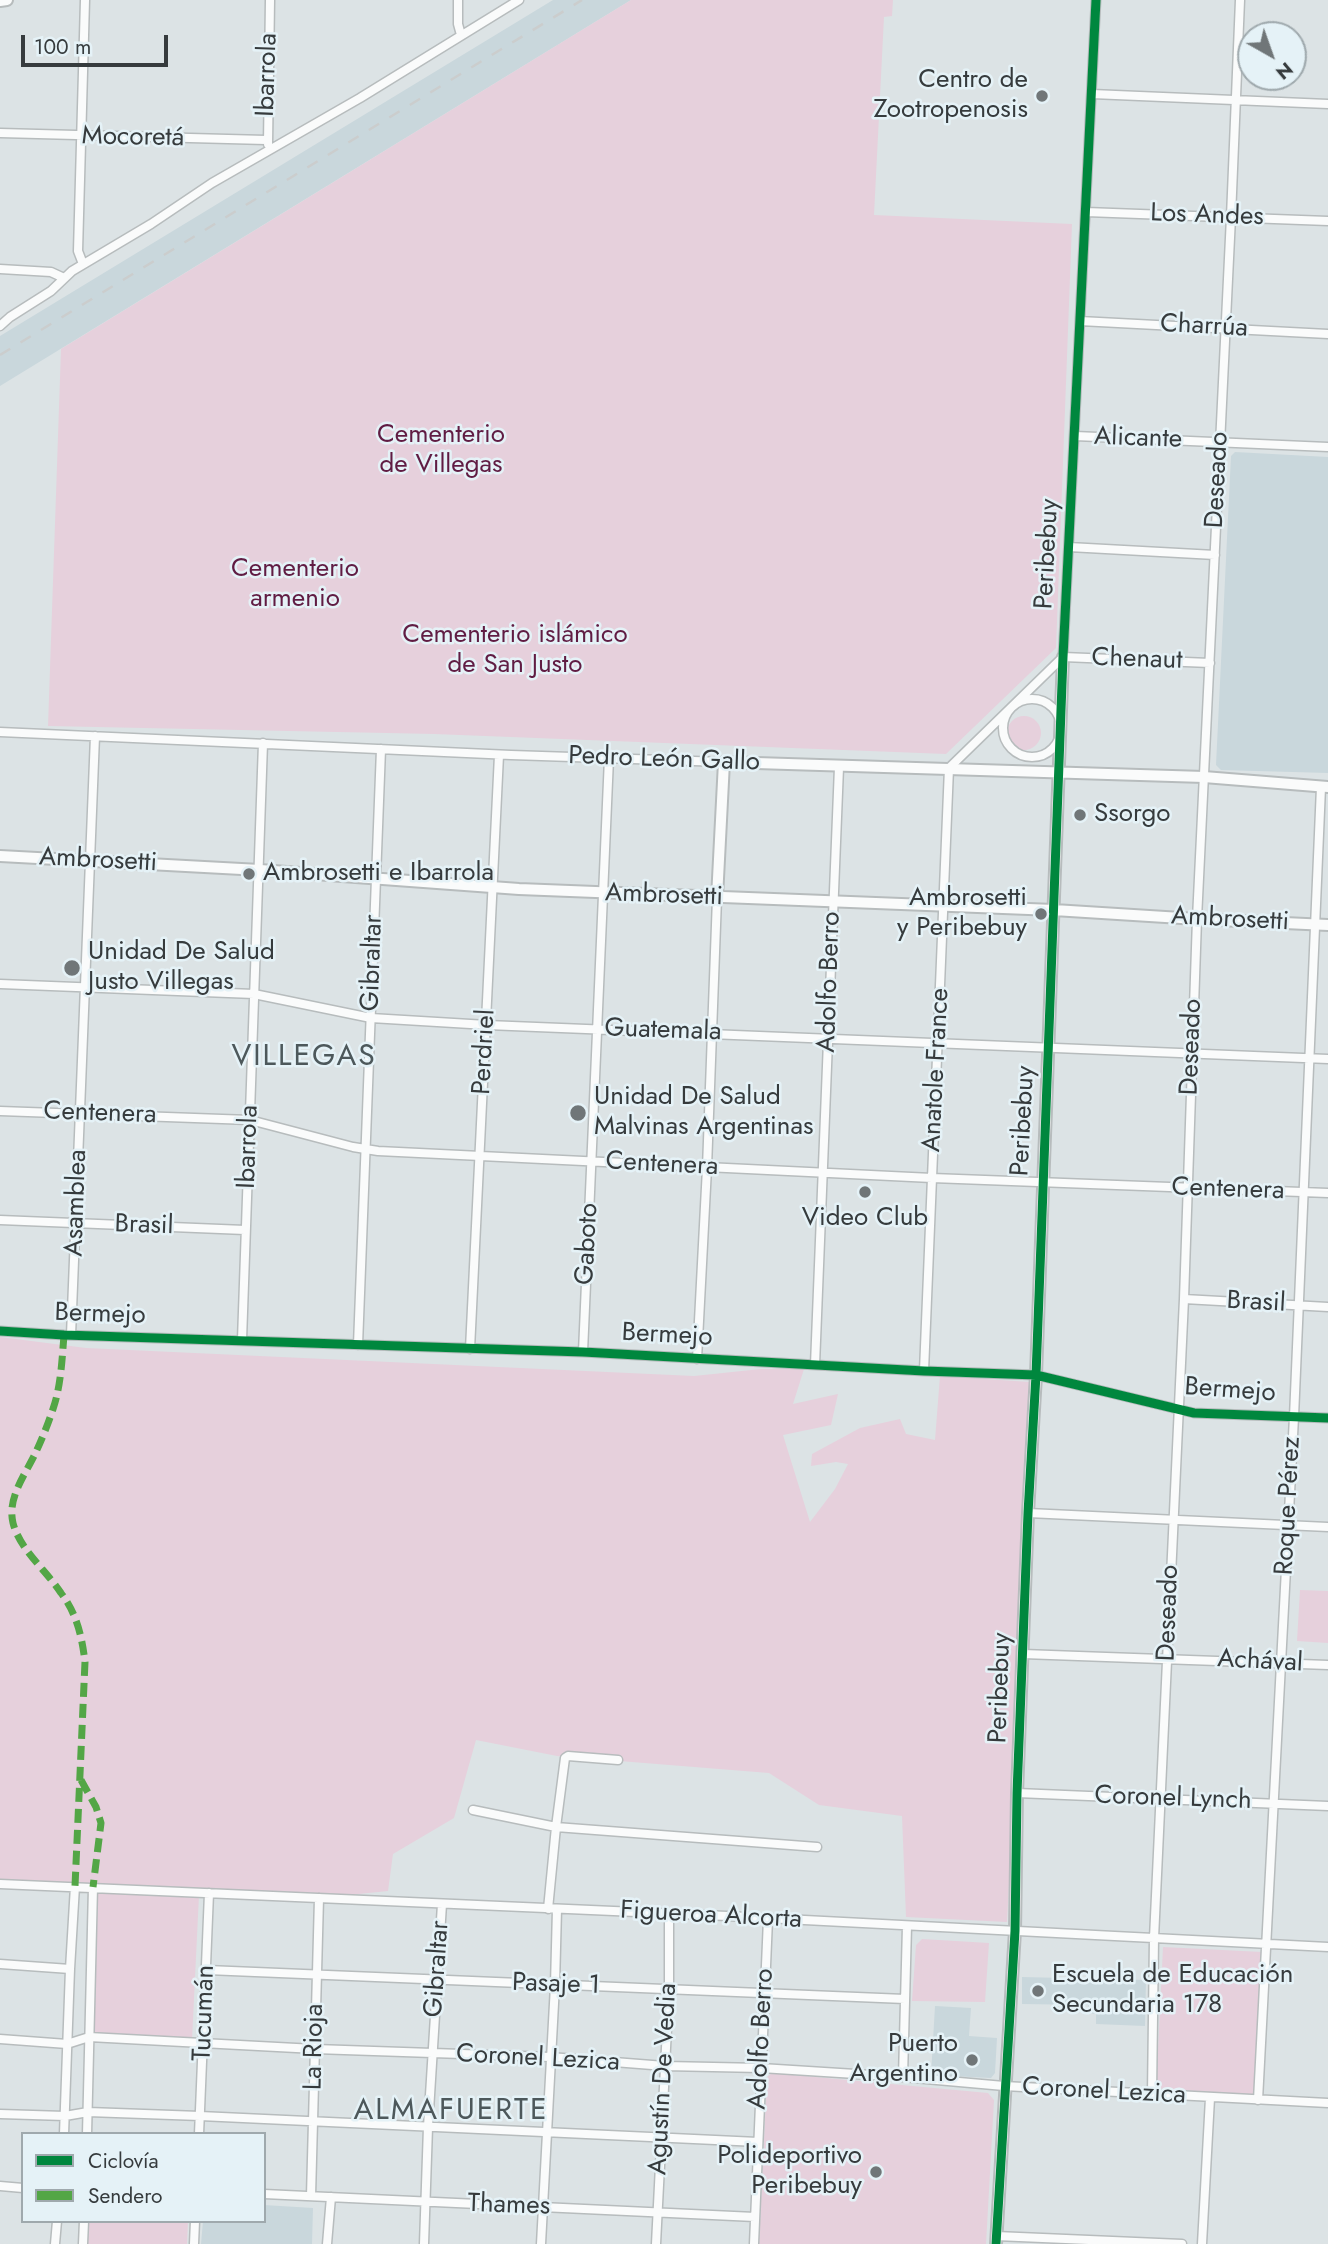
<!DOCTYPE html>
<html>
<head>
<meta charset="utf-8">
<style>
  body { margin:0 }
  #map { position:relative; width:1328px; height:2244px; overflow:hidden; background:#dce3e5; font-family:Jost,sans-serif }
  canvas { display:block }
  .legend { position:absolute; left:21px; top:2132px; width:245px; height:91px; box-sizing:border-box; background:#e5f2f7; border:2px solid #9fa9ad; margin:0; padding:9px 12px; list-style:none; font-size:21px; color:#363b3d }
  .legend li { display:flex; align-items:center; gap:14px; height:35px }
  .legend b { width:35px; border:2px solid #9fa9ad }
  .north { position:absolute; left:1237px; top:21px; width:70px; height:70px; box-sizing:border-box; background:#e5f2f7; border:2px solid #9fa9ad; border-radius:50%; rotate:140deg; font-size:19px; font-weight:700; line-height:28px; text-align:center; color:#363b3d }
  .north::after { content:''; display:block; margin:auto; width:24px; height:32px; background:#707678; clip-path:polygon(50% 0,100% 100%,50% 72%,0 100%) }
  .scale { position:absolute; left:21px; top:35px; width:147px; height:32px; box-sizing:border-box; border:4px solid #363b3d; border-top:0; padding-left:9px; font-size:21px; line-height:24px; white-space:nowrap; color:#363b3d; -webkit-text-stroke:5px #e5f2f7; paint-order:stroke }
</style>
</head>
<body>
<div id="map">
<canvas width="1328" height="2244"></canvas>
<ul class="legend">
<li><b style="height:9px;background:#00873e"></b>Ciclovía</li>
<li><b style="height:9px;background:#53a646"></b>Sendero</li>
</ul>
<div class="north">N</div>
<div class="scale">100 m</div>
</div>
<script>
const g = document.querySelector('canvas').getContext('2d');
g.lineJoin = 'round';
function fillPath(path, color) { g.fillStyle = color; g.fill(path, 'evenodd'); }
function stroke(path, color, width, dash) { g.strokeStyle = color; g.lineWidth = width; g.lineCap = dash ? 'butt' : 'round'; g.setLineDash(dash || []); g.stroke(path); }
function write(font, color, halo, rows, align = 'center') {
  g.font = font + ' Jost,sans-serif'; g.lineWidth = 5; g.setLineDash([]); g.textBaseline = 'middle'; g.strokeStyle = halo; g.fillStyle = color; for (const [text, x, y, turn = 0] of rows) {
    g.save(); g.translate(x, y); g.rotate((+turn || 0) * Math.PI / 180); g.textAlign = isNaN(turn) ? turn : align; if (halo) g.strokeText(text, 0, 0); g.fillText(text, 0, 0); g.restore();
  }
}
const built = new Path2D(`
  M 553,0 L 631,0 L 0,386 L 0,336 Z
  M 1235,452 L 1328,457 L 1328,773 L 1221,770 L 1216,765 L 1231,456 Z
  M 1022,1977 L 1146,1980 L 1145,2026 L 1096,2024 L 1096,2014 L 1089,2013 L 1088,2005 L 1022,2004 Z
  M 935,2006 L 971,2008 L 969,2036 L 997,2038 L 995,2073 L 991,2078 L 931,2075 Z
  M 264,2205 L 313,2208 L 312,2244 L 201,2244 L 203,2221 L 264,2221 Z`);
const green = new Path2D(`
  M 631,0 L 893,0 L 892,16 L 884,17 L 874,215 L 1072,224 L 1056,648 L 946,754 L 434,734 L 48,726 L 61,349 Z
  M1007 733a17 17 0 1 1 34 0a17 17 0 1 1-34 0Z
  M 0,1337 L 86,1348 L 694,1376 L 761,1369 L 804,1369 L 793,1404 L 838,1394 L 831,1425 L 783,1435 L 810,1522 L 835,1489 L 848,1464 L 836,1462 L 811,1466 L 812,1454 L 860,1428 L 900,1419 L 906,1434 L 935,1440 L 940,1376 L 1030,1382 L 1021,1524 L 1018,1708 L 1007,1922 L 906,1917 L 902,1816 L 819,1805 L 769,1773 L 557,1756 L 476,1740 L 454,1818 L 393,1854 L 388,1891 L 319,1898 L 0,1884 Z
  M 1300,1590 L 1328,1591 L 1328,1643 L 1297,1641 Z
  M 97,1891 L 199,1895 L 192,2040 L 90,2036 Z
  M 922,1939 L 989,1943 L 985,2002 L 912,2001 L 916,1945 Z
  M 1163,1947 L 1262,1952 L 1254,2096 L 1156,2091 Z
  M 772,2073 L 988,2093 L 994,2100 L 986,2244 L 759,2244 L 767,2077 Z
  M 89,2221 L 188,2221 L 187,2244 L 87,2244 Z`);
const street = new Path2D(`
  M 458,0 L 458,24 L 461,35
  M 1092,94 L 1328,104
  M 0,133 L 266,140
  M 268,144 L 270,0
  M 1086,212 L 1328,221
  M 83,264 L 78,251 L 85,0
  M 0,269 L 51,272 L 64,278
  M 1080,321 L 1328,334
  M 0,326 L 10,317 L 51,291 L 72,271 L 151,224 L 212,183 L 360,98 L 519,0
  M 1075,436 L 1328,447
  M 1069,547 L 1215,555
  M 1063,657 L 1096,0
  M 1063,657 L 1210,663
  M1003 728a29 29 0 1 1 58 0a29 29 0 1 1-58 0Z
  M 0,732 L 511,755 L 724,762
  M 0,984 L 254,994 L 371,1018 L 487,1025 L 1328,1059
  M 0,1111 L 250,1120 L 353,1147 L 378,1151 L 932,1178 L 1328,1193
  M 0,1220 L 245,1230
  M 1184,1299 L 1328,1307
  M 0,1331 L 64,1335 L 583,1352 L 924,1371 L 1036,1375 L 1194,1413 L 1328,1418
  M 71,1335 L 95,736
  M 242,1340 L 263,743
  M 358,1345 L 381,749
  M 470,1349 L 499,755
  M 583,1352 L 609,758
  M 697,1359 L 707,1168 L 717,898
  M 815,1365 L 839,767
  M 924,1371 L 949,768 L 1063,657
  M 1028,1513 L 1328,1527
  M 1023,1654 L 1328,1665
  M 1017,1793 L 1328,1806
  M 473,1810 L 556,1827 L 565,1758 L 568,1756 L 618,1760
  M 0,1884 L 727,1916 L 1328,1947
  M 548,1909 L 556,1827 L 817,1847
  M 0,1964 L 70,1969
  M 207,1970 L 905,1999
  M 0,2039 L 67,2044 L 89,2037 L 315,2049 L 550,2057 L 665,2066 L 761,2068 L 903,2077 L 1004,2086 L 1328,2103
  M 903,2077 L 907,1926
  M 1152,2094 L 1154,1938 L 1184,1299 L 1197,919 L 1231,217 L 1240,0
  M 1258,2100 L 1294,1417 L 1321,787
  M 0,2114 L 65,2116 L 88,2112 L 200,2116 L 758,2142
  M 64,2134 L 70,1969 L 75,1886
  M 87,2134 L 93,1887
  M 199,2134 L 209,1893
  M 0,2186 L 23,2188
  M 264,2194 L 755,2217
  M 311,2196 L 319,1898
  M 996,2236 L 1182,2244
  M 55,2244 L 57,2221
  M 83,2244 L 84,2221
  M 194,2244 L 195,2221
  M 327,2244 L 331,2197
  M 424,2244 L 428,2127 L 442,1904
  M 541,2244 L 555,1985 L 557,1909
  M 656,2244 L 669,1989 L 669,1914
  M 754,2244 L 768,1919
  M 1202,2244 L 1210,2098`);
const secondary = new Path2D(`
  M 0,1 L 7,0
  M 0,856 L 260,870 L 519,889 L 1054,910 L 1197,919 L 1328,925
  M 717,898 L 724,762 L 1204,777 L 1328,787
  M 996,2244 L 1015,1931 L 1017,1793 L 1028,1513 L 1036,1375 L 1063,657`);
const rail = new Path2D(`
  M 0,355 L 582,0`);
const quiet = new Path2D(`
  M 64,1335 C 62,1359 61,1386 53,1409 C 48,1424 42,1439 35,1454 C 25,1475 7,1498 13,1523 C 20,1550 46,1570 61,1593 C 77,1614 82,1637 85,1662 L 75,1886
  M 81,1780 L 96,1807 L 101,1823 L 93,1887`);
const cycleway = new Path2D(`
  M 0,1331 L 64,1335 L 583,1352 L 924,1371 L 1036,1375 L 1194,1413 L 1328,1418
  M 996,2244 L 1015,1931 L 1017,1793 L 1028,1513 L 1036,1375 L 1063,657 L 1096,0`);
const markers = [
  [1042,96,7,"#707678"],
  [1080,815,7,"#707678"],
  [249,874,7,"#707678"],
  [1041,914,7,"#707678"],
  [72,968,9,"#707678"],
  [578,1113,9,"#707678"],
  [865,1192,7,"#707678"],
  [1038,1991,7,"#707678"],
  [972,2060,7,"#707678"],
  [876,2172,7,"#707678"]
];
const streetNames = [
  ["Ibarrola",268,75,-88],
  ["Mocoretá",133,138,1],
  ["Los Andes",1207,216,2],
  ["Charrúa",1204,327,3],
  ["Alicante",1138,439,2],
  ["Deseado",1218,480,-87],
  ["Peribebuy",1048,554,-87],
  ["Chenaut",1137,660,2],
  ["Pedro León Gallo",664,760,2],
  ["Ambrosetti",98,861,3],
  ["Ambrosetti",664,896,2],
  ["Ambrosetti",1230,920,3],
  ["Gibraltar",373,963,-88],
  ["Adolfo Berro",830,982,-88],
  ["Guatemala",663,1031,2],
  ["Deseado",1192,1047,-88],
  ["Perdriel",485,1052,-87],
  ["Anatole France",937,1070,-87],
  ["Centenera",100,1114,2],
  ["Peribebuy",1024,1121,-87],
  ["Ibarrola",249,1147,-88],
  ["Centenera",662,1165,3],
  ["Centenera",1228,1190,2],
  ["Asamblea",77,1203,-88],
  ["Brasil",144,1226,2],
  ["Gaboto",588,1244,-87],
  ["Brasil",1256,1303,3],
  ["Bermejo",100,1315,2],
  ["Bermejo",667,1336,3],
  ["Bermejo",1230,1391,4],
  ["Roque Pérez",1289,1506,-87],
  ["Deseado",1169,1613,-88],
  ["Achával",1260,1662,3],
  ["Peribebuy",1001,1688,-88],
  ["Coronel Lynch",1173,1799,2],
  ["Figueroa Alcorta",711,1916,3],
  ["Gibraltar",438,1969,-86],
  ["Pasaje 1",556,1985,2],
  ["Tucumán",205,2013,-88],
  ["Adolfo Berro",762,2039,-87],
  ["La Rioja",315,2047,-89],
  ["Coronel Lezica",538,2059,3],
  ["Agustín De Vedia",664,2079,-87],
  ["Coronel Lezica",1104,2092,3],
  ["Thames",509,2206,2]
];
const poiNames = [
  ["Centro de",1028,81,"right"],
  ["Zootropenosis",1028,111,"right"],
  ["Ssorgo",1094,815],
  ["Ambrosetti e Ibarrola",263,874],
  ["Ambrosetti",1027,899,"right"],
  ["y Peribebuy",1027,929,"right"],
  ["Unidad De Salud",88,953],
  ["Justo Villegas",88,983],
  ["Unidad De Salud",594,1098],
  ["Malvinas Argentinas",594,1128],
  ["Video Club",865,1219,"center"],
  ["Escuela de Educación",1052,1976],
  ["Secundaria 178",1052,2006],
  ["Puerto",958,2045,"right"],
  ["Argentino",958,2075,"right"],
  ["Polideportivo",862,2157,"right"],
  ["Peribebuy",862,2187,"right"]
];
const parkNames = [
  ["Cementerio",441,436],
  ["de Villegas",441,466],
  ["Cementerio",295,570],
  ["armenio",295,600],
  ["Cementerio islámico",515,636],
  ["de San Justo",515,666]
];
const quarterNames = [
  ["VILLEGAS",304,1058],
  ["ALMAFUERTE",451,2112]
];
fillPath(built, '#c9d7dc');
fillPath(green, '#e6d0dc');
stroke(street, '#b7bcbd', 11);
stroke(secondary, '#b7bcbd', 14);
stroke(street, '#fafbfb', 8);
stroke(secondary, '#fafbfb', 10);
stroke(rail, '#cbcdcd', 2.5, [12, 12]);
stroke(quiet, '#53a646', 7, [14, 7]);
stroke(cycleway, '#00873e', 9);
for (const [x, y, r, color] of markers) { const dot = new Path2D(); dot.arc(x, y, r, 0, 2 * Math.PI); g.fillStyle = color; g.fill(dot); stroke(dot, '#e5f2f7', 2.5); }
write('26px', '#363b3d', '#e5f2f7', streetNames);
write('26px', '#363b3d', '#e5f2f7', poiNames, 'left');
write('26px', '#601c43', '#e5f2f7', parkNames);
g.letterSpacing = '2px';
write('30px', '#4d585b', '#e5f2f7', quarterNames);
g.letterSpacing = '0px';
</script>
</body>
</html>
